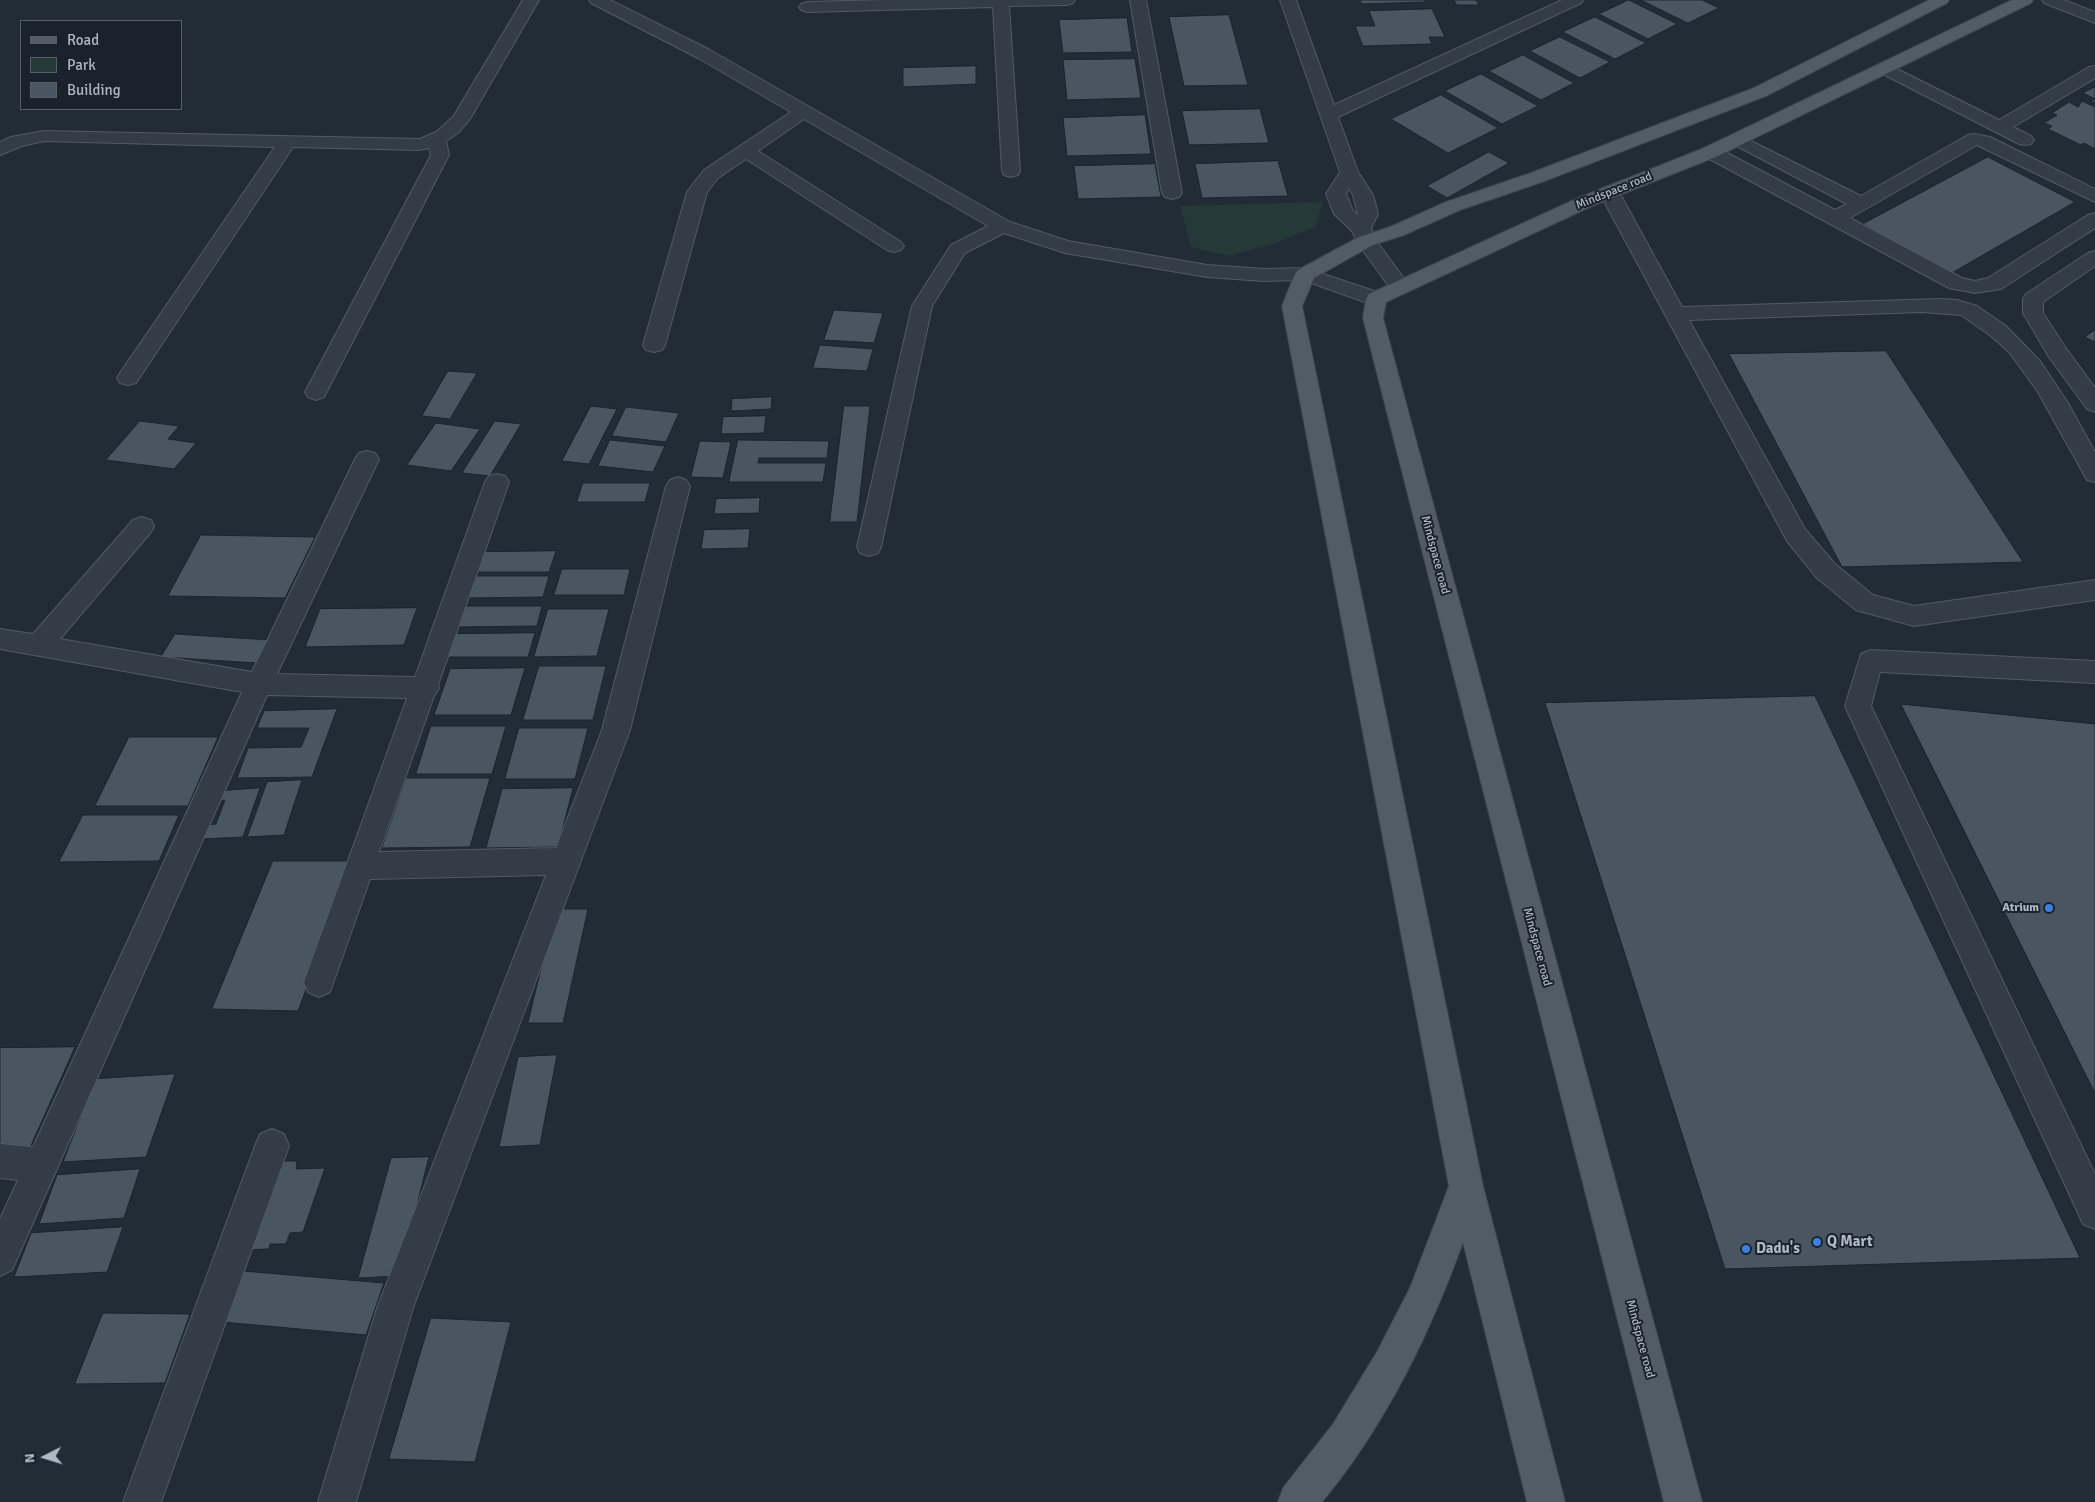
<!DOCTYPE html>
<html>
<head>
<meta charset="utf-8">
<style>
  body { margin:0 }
  #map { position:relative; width:2095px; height:1502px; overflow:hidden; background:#212c36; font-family:Signika,sans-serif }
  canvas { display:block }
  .legend { position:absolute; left:20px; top:20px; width:162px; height:90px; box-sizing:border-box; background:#1a222b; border:1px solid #565e68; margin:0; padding:6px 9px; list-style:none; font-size:15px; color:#afb8c4 }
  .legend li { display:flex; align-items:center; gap:10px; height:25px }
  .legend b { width:25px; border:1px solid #565e68 }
  .north { position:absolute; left:20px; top:1432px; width:50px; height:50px; -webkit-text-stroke:4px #1a222b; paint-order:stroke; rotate:265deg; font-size:14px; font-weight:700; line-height:20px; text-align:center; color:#afb8c4 }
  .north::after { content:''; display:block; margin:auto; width:18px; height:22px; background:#afb8c4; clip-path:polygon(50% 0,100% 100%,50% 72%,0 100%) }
</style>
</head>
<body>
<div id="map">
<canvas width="2095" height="1502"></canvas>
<ul class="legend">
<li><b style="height:6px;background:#525c67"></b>Road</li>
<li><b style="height:14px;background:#243938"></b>Park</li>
<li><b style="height:14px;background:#495662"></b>Building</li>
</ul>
<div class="north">N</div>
</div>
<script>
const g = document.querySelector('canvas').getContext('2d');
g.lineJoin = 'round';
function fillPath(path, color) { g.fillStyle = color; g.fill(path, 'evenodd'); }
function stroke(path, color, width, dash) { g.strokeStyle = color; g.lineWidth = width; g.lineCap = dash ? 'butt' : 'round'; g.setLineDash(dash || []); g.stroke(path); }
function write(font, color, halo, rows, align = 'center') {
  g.font = font + ' Signika,sans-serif'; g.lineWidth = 4; g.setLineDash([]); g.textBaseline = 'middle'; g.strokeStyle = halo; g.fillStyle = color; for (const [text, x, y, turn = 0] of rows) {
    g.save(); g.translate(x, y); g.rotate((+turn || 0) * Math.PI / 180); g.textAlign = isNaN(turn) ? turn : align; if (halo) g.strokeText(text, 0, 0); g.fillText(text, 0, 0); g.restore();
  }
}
const green = new Path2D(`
  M 1323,202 L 1315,227 L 1274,244 L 1228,256 L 1191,247 L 1180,206 Z`);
const building = new Path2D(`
  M 1360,0 L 1425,0 L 1426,2 L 1362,4 Z
  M 1454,0 L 1476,0 L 1479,5 L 1457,5 Z
  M 1629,0 L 1677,24 L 1648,39 L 1599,14 Z
  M 1641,0 L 1702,0 L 1719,8 L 1688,23 Z
  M 1432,9 L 1445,37 L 1429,37 L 1432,44 L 1363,46 L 1355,26 L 1375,26 L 1369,11 Z
  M 1229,15 L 1248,85 L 1184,86 L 1169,17 Z
  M 1595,17 L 1646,43 L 1615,59 L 1563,32 Z
  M 1127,18 L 1132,52 L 1063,53 L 1059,20 Z
  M 1560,37 L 1610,62 L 1580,78 L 1530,51 Z
  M 1523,55 L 1574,83 L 1541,100 L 1489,71 Z
  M 1135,59 L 1141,98 L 1067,100 L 1063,60 Z
  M 976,66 L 976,84 L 903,87 L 903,68 Z
  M 1481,74 L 1538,106 L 1502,124 L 1445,91 Z
  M 2095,87 L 2095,103 L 2090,101 L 2095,99 L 2083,93 Z
  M 1441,95 L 1498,128 L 1448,153 L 1391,119 Z
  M 2082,101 L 2095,107 L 2095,149 L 2084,143 L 2081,145 L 2048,129 L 2052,126 L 2044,123 L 2057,115 L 2052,113 L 2069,102 L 2078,107 Z
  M 1260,109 L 1269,143 L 1189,145 L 1182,111 Z
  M 1145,115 L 1151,154 L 1067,156 L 1063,118 Z
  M 1489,152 L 1509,163 L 1447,198 L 1427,186 Z
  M 1988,157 L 2075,202 L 1950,274 L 1863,224 Z
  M 1278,161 L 1288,196 L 1202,198 L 1195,164 Z
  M 1155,164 L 1161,197 L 1078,199 L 1074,166 Z
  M 834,310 L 883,313 L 874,343 L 824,340 Z
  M 2095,330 L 2095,342 L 2085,337 Z
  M 820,345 L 873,349 L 867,371 L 813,368 Z
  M 1886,351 L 2023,562 L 1842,567 L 1729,354 Z
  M 448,371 L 477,373 L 450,419 L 422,416 Z
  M 772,397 L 771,409 L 731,411 L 732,399 Z
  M 591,406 L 617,409 L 589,464 L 562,461 Z
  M 844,406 L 870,406 L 857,522 L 830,522 Z
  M 626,407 L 679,413 L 666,442 L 612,436 Z
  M 766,416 L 764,433 L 721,434 L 723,417 Z
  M 140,421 L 179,426 L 168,439 L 196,443 L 174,469 L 106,460 Z
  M 495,421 L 521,424 L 490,476 L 462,473 Z
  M 436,423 L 480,429 L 451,471 L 407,465 Z
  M 610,440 L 665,446 L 653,472 L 598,466 Z
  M 738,440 L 829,441 L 827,458 L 759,458 L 758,463 L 826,463 L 823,482 L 729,482 Z
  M 700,441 L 731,442 L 723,478 L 691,477 Z
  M 583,483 L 650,483 L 645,502 L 577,502 Z
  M 760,498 L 759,513 L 714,514 L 716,499 Z
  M 750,529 L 748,548 L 701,549 L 704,530 Z
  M 201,535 L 315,537 L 285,598 L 168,596 Z
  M 556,551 L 549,572 L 473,572 L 480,552 Z
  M 562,569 L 630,569 L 624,595 L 554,595 Z
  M 473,576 L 549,576 L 543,597 L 466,598 Z
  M 461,606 L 542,606 L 537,626 L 454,627 Z
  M 417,608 L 404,645 L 305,647 L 320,609 Z
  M 548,609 L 609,609 L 597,656 L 534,657 Z
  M 535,633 L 528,657 L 441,657 L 449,634 Z
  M 175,634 L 270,640 L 257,663 L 161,657 Z
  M 539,666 L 606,666 L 593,720 L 523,720 Z
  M 525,668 L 511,715 L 434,715 L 450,669 Z
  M 1815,696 L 2080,1258 L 1725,1269 L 1545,703 Z
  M 1901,704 L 2095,724 L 2095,1093 Z
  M 337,709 L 312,777 L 237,778 L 248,748 L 301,747 L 309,728 L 257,728 L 264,711 Z
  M 431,726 L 506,726 L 492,774 L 416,774 Z
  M 519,728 L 588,728 L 575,779 L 505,779 Z
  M 129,737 L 218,737 L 188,806 L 95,806 Z
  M 406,778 L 490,778 L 470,847 L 382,848 Z
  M 302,780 L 284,835 L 247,837 L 267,782 Z
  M 260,788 L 243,837 L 202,839 L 207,825 L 216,824 L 225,800 L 216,801 L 220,791 Z
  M 573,788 L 558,847 L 486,848 L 502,789 Z
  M 83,815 L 179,815 L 159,861 L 59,862 Z
  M 273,861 L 354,861 L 298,1011 L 212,1009 Z
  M 556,909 L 588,909 L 563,1023 L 528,1023 Z
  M 75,1047 L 25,1159 L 0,1159 L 0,1048 Z
  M 557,1055 L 540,1145 L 499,1147 L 518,1057 Z
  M 175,1074 L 146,1157 L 63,1162 L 95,1079 Z
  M 429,1157 L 399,1276 L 358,1278 L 391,1158 Z
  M 275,1161 L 297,1161 L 296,1169 L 325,1168 L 303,1232 L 290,1233 L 286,1244 L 270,1244 L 269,1249 L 243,1250 Z
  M 140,1169 L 124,1218 L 39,1224 L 57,1175 Z
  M 123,1227 L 107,1272 L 14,1277 L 31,1233 Z
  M 243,1271 L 384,1283 L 366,1335 L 222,1322 Z
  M 103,1313 L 190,1314 L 165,1383 L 75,1384 Z
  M 431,1318 L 511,1322 L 475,1462 L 389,1459 Z`);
const minor = new Path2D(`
  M 523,0 L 539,0 L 470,119 L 458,133 L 446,141 L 449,155 L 324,397 L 316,400 L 308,397 L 305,392 L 431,155 L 429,148 L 419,150 L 293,147 L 136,383 L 128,385 L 120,383 L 117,378 L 120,373 L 275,147 L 44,141 L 22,146 L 0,155 L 0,142 L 11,137 L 44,131 L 420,139 L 436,132 L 453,117 Z
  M 589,0 L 610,0 L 710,50 L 1010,222 L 1068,241 L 1207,265 L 1264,269 L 1305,268 L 1383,294 L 1386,299 L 1383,304 L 1376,306 L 1303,280 L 1264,281 L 1207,277 L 1065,253 L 1004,233 L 965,253 L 932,306 L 881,547 L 878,553 L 869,556 L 860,553 L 857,547 L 912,306 L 951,245 L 988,226 L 804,119 L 758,151 L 901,242 L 904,246 L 901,250 L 894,252 L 887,250 L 746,159 L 718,178 L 707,192 L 665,345 L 662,350 L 654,352 L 646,350 L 643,345 L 687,192 L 693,184 L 704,170 L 791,112 L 698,58 L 591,3 Z
  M 886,0 L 1075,0 L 1073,3 L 1067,5 L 1009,6 L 1020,171 L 1018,175 L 1011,177 L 1004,175 L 1002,171 L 993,7 L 807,12 L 801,10 L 799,7 L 801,4 L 807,2 Z
  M 1130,0 L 1146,0 L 1182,193 L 1179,197 L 1172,199 L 1165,197 L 1162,193 Z
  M 1280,0 L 1296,0 L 1334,105 L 1562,0 L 1583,0 L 1581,3 L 1338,117 L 1358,172 L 1373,195 L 1378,214 L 1371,228 L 1376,240 L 1410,287 L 1407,292 L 1400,293 L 1393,292 L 1356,241 L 1352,231 L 1334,214 L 1326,194 L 1340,172 ZM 1349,188 L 1353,195 L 1358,215 L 1353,211 L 1346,194 Z
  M 2042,0 L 2064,0 L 2095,12 L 2095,23 L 2044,3 Z
  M 1885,63 L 1999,120 L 2089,67 L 2095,66 L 2095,78 L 2013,127 L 2031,136 L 2034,140 L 2031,144 L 2025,145 L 2019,144 L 1879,72 L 1876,68 L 1879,64 Z
  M 1737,134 L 1861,196 L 1968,135 L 1974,134 L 1990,137 L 2095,189 L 2095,202 L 1977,145 L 1850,218 L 1962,278 L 1975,281 L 1988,278 L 2088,215 L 2095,213 L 2095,228 L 2001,289 L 1975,293 L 1949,288 L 1704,156 L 1702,152 L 1704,148 L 1711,146 L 1718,148 L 1835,210 L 1847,204 L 1731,143 L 1728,139 L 1731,135 Z
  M 1609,186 L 1616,188 L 1619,192 L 1682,307 L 1940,299 L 1957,300 L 1977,306 L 2006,326 L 2040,361 L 2068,403 L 2095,452 L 2095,482 L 2087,480 L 2038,392 L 2009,352 L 1991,336 L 1961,315 L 1922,312 L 1689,320 L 1805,529 L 1835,564 L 1873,595 L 1914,606 L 2095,580 L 2095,600 L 1914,626 L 1856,610 L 1817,578 L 1787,541 L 1599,192 L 1602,188 Z
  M 2095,251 L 2095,266 L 2043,302 L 2043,313 L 2065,347 L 2095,388 L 2095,412 L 2087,409 L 2049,357 L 2023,313 L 2023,299 L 2026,294 L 2088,253 Z
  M 367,451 L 375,453 L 379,459 L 277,674 L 415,677 L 485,482 L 489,476 L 497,474 L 505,476 L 509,482 L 438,685 L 439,688 L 434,696 L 379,852 L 556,848 L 602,730 L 666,486 L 670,480 L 678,477 L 686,480 L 690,486 L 630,730 L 413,1308 L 356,1502 L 318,1502 L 377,1308 L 546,875 L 370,879 L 330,992 L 319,997 L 308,992 L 304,982 L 407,698 L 267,695 L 12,1270 L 0,1276 L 0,1219 L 18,1180 L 0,1178 L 0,1144 L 33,1147 L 242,692 L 0,649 L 0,629 L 33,634 L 133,520 L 142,517 L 151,520 L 154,526 L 151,532 L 60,639 L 252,672 L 355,459 L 359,453 Z
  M 1870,650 L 2095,661 L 2095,683 L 1880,672 L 1871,706 L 2095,1174 L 2095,1229 L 2083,1224 L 1845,706 L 1861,654 Z
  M 272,1129 L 284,1134 L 289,1146 L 161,1502 L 123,1502 L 255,1146 L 260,1134 Z`);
const major = new Path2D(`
  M 1929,0 L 1949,0 L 1947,3 L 1766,96 L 1542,182 L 1460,210 L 1404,235 L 1373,245 L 1314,278 L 1302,306 L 1483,1186 L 1565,1502 L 1527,1502 L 1463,1242 C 1430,1334 1385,1426 1322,1502 L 1278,1502 L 1283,1488 L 1333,1424 L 1377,1352 L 1410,1288 L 1449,1186 L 1282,306 L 1295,274 L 1298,270 L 1359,237 L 1390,227 L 1446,202 L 1528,174 L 1754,88 Z
  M 2012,0 L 2033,0 L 2031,3 L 1718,156 L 1592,206 L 1386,302 L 1383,318 L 1702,1502 L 1664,1502 L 1363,318 L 1366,299 L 1369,294 L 1578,198 L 1704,148 Z`);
const markers = [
  [2049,908,5,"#3f7fe0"],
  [1817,1242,5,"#3f7fe0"],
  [1746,1249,5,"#3f7fe0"]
];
const streetNames = [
  ["Mindspace road",1614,191,-22],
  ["Mindspace road",1435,555,75],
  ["Mindspace road",1537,947,75],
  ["Mindspace road",1640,1339,75]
];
const poiNames = [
  ["Atrium",2039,908]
];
const nearPoinames = [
  ["Q Mart",1827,1242],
  ["Dadu's",1756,1249]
];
fillPath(green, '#243938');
fillPath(building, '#495662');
stroke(building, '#1c242d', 1);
stroke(minor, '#525b65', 2);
stroke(major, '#3e4650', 2);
fillPath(minor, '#343d47');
fillPath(major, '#525c67');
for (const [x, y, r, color] of markers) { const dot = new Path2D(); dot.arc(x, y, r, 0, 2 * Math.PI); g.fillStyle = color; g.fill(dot); stroke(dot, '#1a222b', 2); }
write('12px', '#afb8c4', '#1a222b', streetNames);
write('bold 12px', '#afb8c4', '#1a222b', poiNames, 'right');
write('bold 15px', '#afb8c4', '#1a222b', nearPoinames, 'left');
</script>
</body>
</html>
